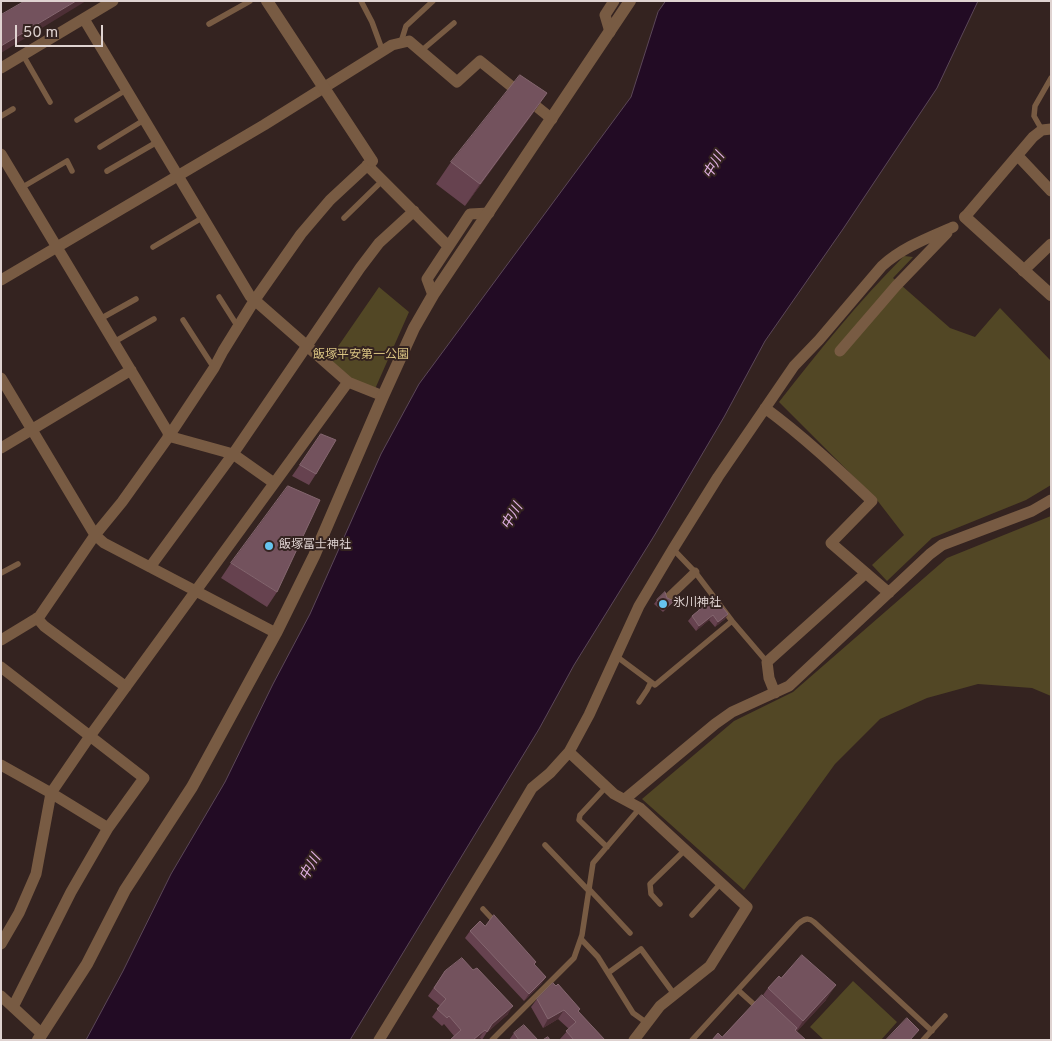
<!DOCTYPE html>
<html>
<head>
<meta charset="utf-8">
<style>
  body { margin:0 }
  #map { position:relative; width:1052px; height:1041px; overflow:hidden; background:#342320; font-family:Overpass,sans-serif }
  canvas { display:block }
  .frame { position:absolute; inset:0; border:2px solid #dfd3d1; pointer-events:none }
  .scale { position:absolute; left:15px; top:25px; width:88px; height:22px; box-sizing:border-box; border:2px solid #dfd3d1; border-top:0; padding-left:6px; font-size:15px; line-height:18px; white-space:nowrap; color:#dfd3d1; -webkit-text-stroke:4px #342320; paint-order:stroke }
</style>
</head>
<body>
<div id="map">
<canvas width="1052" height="1041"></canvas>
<div class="frame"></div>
<div class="scale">50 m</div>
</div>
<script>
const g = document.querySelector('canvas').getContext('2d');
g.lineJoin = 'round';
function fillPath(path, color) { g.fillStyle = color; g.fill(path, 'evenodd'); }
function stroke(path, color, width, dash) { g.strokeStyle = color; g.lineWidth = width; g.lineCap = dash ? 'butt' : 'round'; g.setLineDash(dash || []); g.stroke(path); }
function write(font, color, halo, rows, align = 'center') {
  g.font = font + ' Overpass,"Noto Sans JP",sans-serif'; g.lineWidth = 4; g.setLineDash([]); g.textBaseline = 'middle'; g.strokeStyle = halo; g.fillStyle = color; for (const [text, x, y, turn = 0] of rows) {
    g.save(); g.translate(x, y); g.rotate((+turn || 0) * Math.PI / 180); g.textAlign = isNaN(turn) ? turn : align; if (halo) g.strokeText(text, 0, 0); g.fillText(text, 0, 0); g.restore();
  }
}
const green = new Path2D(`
  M 904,256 L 913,257 L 893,278 L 950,328 L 975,337 L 1000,308 L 1051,361 L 1051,485 L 1026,500 L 932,538 L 887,581 L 872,565 L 904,535 L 877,500 L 779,402 C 818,352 859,301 904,256 Z
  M 379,287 L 409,312 L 375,389 L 350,380 L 328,361 Z
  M 1051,516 L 1051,696 L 1032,688 L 978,684 L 927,698 L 880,719 L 835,764 L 744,890 L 642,799 L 734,721 L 793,692 L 947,558 Z
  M 853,981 L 897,1022 L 881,1040 L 824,1040 L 810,1027 Z`);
const water = new Path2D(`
  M 666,1 L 978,1 L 937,88 L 843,229 L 765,341 L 724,417 L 654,536 L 574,665 L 539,729 L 350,1040 L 86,1040 L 123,971 L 171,874 L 225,782 L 273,684 L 310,614 L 381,454 L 419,384 L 631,97 L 658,12 Z`);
const service = new Path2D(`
  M 361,1 L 372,22 L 383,52
  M 209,24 L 250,1
  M 401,42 L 406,26 L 433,1
  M 421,51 L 454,23
  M 23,55 L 50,102
  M 1,116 L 13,109
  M 77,120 L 126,90
  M 1042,130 L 1034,116 L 1035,106 L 1051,78
  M 100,147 L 144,120
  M 107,171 L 157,142
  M 21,188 L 67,161 L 72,171
  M 344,218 L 383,180
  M 153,247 L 202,218
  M 219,297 L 238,327
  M 100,319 L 136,299
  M 183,320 L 214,368
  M 114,342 L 154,319
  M 673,549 L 695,572 L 732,621 L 767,662
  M 1,573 L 18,564
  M 616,656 L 655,685 L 732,621
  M 639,702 L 647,690 L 651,682
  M 606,787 L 580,815 L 579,820 L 607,847
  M 545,845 L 589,891
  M 589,889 L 630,933
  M 660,904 L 651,894 L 650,884 L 685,850
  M 483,909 L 496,923
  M 692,915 L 721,883
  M 581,939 L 598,957 L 633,1013 L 647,1023
  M 608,973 L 641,949 L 674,994
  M 738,990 L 759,1009
  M 492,1040 L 574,958 L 582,935 L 593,863 L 640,808
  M 692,1040 L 798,924 C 804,919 808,917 814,922 L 932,1031
  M 923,1040 L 945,1016`);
const pedestrian = new Path2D(`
  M 669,597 L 695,572`);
const minor = new Path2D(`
  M 84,19 L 250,296 L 348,382 L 383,396
  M 610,32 L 605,15 L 614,1
  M 1,68 L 113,1
  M 1,154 L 169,434
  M 1018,156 L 1051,191
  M 367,165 L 448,246
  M 965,217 L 1033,137 L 1042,130 L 1051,129
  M 1023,271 L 1051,244
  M 1,280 L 264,125 L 392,45 L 409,41 L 457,82 L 480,61 L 552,119
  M 433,295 L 427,279 L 470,214 L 489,213
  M 840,351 L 896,286 L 947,233
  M 1,378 L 95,535 L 104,543 L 276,633
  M 765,408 C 803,436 837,468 872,501 L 831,543 L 889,593
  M 168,436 L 233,454 L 274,483
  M 1,448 L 131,370
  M 150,567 L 233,454 L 360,268 L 379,243 L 414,211
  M 37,618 L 44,626 L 126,687
  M 1,640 L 39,617 L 95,535 L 122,502 L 167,439 L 214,368 L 223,351 L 254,301 L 301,234 L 330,200 L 372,161
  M 1,667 L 144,778 L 108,828 L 71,892 L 13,1007
  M 775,693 L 769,678 L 767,662 L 866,573
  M 569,752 L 614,794 L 640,808 L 747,907 L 710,966 L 660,1006 L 634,1040
  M 1,765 L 51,793 L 108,828
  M 625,799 L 715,724 L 732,712 L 789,686 L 930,554 L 942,545 L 1032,511 L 1051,500
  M 1,944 L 19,913 L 36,874 L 51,793 L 90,736 L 348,382
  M 1,996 L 41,1033
  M 379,1040 L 497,847 L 532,788 L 550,773 L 569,752 L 589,715 L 639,606 L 673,549 L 718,477 L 794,366 L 819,340 L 882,266 C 903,247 928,238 953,227`);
const tertiary = new Path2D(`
  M 267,1 L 372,161
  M 965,217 L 1051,295
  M 38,1040 L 87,964 L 125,890 L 192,787 L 276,633 L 314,556 L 383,396 L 414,328 L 433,295 L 630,1`);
const wall = new Path2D(`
  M 547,93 L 465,206 L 436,184 L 451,162 Z
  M 321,434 L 316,474 L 309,485 L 292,476 Z
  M 231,563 L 277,592 L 267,607 L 221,578 Z
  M 667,598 L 671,604 L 663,612 L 654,604 L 657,600 Z
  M 699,600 L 711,601 L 728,614 L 725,619 L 715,627 L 709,620 L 696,631 L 688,621 L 692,616 L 699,610 L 695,605 Z
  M 485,926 L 536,962 L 534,965 L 546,977 L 541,984 L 524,1001 L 465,938 L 470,931 Z
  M 445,971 L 508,1014 L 487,1032 L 482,1040 L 480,1038 L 478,1040 L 450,1040 L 454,1036 L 444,1024 L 442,1026 L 432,1017 L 440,1006 L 428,996 Z
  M 781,978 L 826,1000 L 797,1031 L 763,995 L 768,988 Z
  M 537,999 L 580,1009 L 578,1011 L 605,1040 L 561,1040 L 560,1039 L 569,1029 L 558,1019 L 543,1028 L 531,1007 Z
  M 514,1033 L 538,1040 L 509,1040 Z`);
const shadedWall = new Path2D(`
  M 76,1 L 86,1 L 1,53 L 1,46 Z
  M 547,93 L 532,115 L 465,206 L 480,184 Z
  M 728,614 L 725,619 L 715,627 L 718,622 Z
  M 713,615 L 709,620 L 696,631 L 699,626 Z
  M 546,977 L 541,984 L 524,1001 L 529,994 Z
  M 836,985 L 826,1000 L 793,1036 L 803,1021 Z
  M 513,1006 L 508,1014 L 487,1033 L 492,1024 Z
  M 564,1010 L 558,1019 L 543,1028 L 548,1019 Z
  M 485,1030 L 478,1040 L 473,1040 Z`);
const building = new Path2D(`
  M 25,1 L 76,1 L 1,46 L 1,15 Z
  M 520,75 L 547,93 L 480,184 L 451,162 Z
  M 321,434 L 336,440 L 316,474 L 300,465 Z
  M 288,486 L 320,500 L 277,592 L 231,563 Z
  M 665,592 L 667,598 L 674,601 L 666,608 L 657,600 Z
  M 706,595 L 711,601 L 715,598 L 728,614 L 718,622 L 713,615 L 699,626 L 692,616 L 704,606 L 699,600 Z
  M 494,915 L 536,962 L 534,964 L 546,977 L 529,994 L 470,931 L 480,921 L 485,926 Z
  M 802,955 L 836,985 L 803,1021 L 768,988 L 779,976 L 781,978 Z
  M 462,958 L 473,970 L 477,968 L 513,1006 L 492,1024 L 487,1032 L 485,1030 L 473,1040 L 450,1040 L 461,1030 L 449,1016 L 447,1018 L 437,1009 L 446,999 L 434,988 L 445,971 Z
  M 553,983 L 556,986 L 558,984 L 580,1009 L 578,1011 L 605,1040 L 574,1040 L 566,1031 L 576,1022 L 564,1010 L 548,1019 L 537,999 Z
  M 762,995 L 797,1028 L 795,1030 L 806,1040 L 712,1040 L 718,1033 L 722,1037 Z
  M 907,1018 L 919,1030 L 910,1040 L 886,1040 Z
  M 524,1025 L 538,1040 L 519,1040 L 514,1033 Z
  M 548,1037 L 550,1040 L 543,1040 Z`);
const markers = [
  [269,546,5,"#66c4ef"],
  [663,604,5,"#66c4ef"]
];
const parkNames = [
  ["飯塚平安第一公園",361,356]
];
const poiNames = [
  ["飯塚冨士神社",279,546],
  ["氷川神社",673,604]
];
const waterNames = [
  ["中川",715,166,-59],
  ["中川",513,517,-60],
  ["中川",311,868,-60]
];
fillPath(green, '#524725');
fillPath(water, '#220b24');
stroke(water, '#5b4758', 1);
stroke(service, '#785b43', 5.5);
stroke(pedestrian, '#785b43', 9);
stroke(minor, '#785b43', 11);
stroke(tertiary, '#785b43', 12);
fillPath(wall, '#66424f');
fillPath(shadedWall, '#4d2f36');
fillPath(building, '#73525d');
stroke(building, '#84666f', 1);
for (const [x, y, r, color] of markers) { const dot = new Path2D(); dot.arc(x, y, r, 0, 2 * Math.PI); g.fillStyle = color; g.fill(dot); stroke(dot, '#342320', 2); }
write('12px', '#d9c382', '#342320', parkNames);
write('12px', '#dfd3d1', '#342320', poiNames, 'left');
write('italic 14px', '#e2b1e4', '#342320', waterNames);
</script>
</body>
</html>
